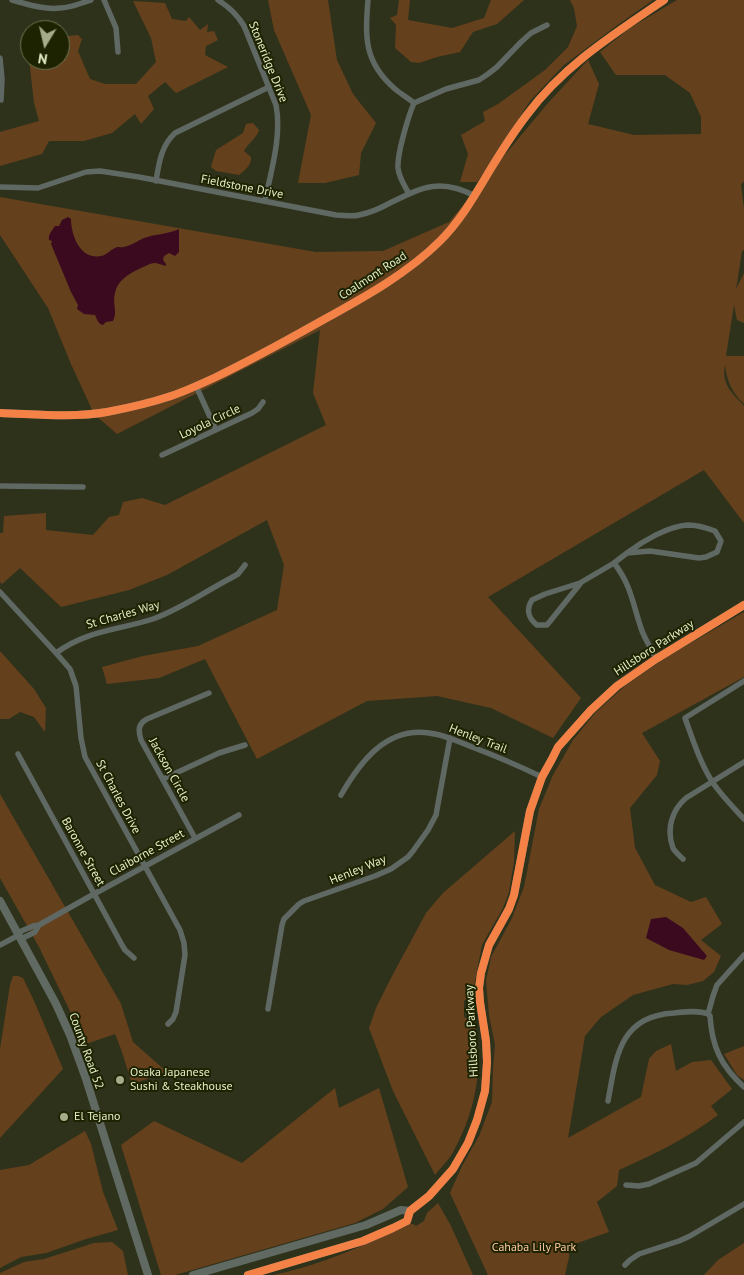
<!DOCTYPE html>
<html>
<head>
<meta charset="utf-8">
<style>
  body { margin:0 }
  #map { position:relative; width:744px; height:1275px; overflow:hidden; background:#2f321b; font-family:"PT Sans",sans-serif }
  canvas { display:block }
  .north { position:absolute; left:20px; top:20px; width:50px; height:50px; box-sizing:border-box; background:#1d2201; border:1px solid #6d744f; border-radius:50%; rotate:189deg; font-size:14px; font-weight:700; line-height:20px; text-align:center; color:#e4eec5 }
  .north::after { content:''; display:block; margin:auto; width:18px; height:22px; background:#a5ac8a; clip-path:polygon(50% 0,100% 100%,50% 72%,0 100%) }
</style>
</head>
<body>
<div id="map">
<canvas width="744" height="1275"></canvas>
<div class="north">N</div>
</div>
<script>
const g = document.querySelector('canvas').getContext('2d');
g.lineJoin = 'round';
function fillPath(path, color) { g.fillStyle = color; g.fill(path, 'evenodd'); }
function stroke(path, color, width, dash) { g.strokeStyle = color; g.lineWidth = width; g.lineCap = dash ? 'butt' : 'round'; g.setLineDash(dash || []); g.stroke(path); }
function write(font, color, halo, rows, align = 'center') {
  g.font = font + ' "PT Sans",sans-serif'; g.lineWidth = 4; g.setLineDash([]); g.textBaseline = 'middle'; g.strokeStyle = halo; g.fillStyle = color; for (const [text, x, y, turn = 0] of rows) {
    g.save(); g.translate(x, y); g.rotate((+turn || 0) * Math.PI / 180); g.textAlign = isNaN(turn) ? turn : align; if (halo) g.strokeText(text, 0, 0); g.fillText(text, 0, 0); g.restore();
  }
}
const green = new Path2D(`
  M 268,0 L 328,0 L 337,60 L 353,94 L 376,123 L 361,153 L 359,175 L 325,183 L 298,183 L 311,115 L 274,30 Z
  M 399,0 L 410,0 L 408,20 L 452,28 L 484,18 L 491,0 L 524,0 L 497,24 L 473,32 L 460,52 L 437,57 L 419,63 L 411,62 L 395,48 L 396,25 L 390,18 L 397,15 Z
  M 570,0 L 653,0 L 619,24 L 564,65 L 530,101 L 487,169 L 477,182 L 460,182 L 468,154 L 461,135 L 485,121 L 483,112 L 498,104 L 545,70 L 568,47 L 577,26 L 574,8 Z
  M 677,0 L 744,0 L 744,181 L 741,185 L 744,209 L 744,250 L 742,251 L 736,289 L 744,273 L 744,323 L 737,320 L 734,305 L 726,356 L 744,356 L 744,404 C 732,393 727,381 725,365 C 721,384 732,393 744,406 L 744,523 L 704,470 L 488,597 L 581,698 L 553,738 L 491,708 L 437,696 L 367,701 L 257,759 L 205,659 L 159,678 L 107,684 L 102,667 L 143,656 L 198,646 L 277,610 L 284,565 L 267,520 L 167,575 L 129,590 L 61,607 L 20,568 L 2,584 L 0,582 L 0,533 L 3,533 L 4,516 L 46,513 L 46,530 L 93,535 L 109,517 L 119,515 L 123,502 L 142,498 L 165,505 L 326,425 L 313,393 L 320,330 L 117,434 L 94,414 L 71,364 L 48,308 L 0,235 L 0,197 L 316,252 L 383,251 L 449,222 L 548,103 L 588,60 L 599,84 L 588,124 L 634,135 L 701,134 L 701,117 L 690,93 L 665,75 L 616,75 L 600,52 L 630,28 Z
  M 133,1 L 165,3 L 172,19 L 186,21 L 189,17 L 200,30 L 208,24 L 207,32 L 214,31 L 218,40 L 206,46 L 205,55 L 228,67 L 176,93 L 165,82 L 148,96 L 154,109 L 141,124 L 135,114 L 112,133 L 84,141 L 49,141 L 42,154 L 0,166 L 0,132 L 39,121 L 34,103 L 27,41 L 30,41 L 30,60 L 60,60 L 60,46 L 64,48 L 68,36 L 78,35 L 82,39 L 78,51 L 90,79 L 105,84 L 136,84 L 156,62 L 151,38 Z
  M 253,123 L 259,130 C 257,138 248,143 244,151 L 251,157 C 252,165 244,171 239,175 L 216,171 L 211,167 L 216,150 L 243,133 L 246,124 Z
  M 744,612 L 744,677 L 642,733 L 660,761 L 657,775 L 630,808 L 635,848 L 655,885 L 691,902 L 706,897 L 722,924 L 701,940 L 721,956 L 714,972 L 703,981 L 687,985 L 673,984 L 633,995 L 601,1017 L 585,1036 L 568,1138 L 641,1097 L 649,1059 L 656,1051 L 671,1044 L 676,1071 L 692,1062 L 711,1060 L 732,1089 L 711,1106 L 718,1115 C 688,1138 654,1154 619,1170 L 617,1186 L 597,1202 L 609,1232 L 569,1246 L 569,1257 L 565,1275 L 488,1275 L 450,1193 L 462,1166 L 479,1136 L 492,1102 L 493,1068 L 495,1045 L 489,1015 L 486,981 L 491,957 L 512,918 L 524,887 L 539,809 L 553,775 L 573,740 L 595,713 L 627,684 L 670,655 Z
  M 0,651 L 34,689 L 46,708 L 45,732 L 34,717 L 20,712 L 9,719 L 0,719 Z
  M 0,794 L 121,1004 L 133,1042 L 167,1072 L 132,1084 L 121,1049 L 115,1034 L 86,1044 L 39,947 L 0,878 Z
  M 515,831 L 514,862 L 509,892 L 503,908 L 482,945 L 474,986 L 470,996 L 464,1001 L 464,1017 C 466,1018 469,1019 471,1020 C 476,1026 478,1043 478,1050 C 480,1087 470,1122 452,1154 C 447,1162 440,1168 435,1175 L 393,1091 L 369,1028 L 376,1008 L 391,978 L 426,913 L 443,893 Z
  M 13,976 L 18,976 L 23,978 L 35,1003 L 63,1069 L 0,1138 L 0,1049 L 10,985 Z
  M 744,1046 L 744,1080 L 737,1075 L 724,1054 Z
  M 335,1088 L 339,1108 L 379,1088 L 408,1187 L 383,1209 L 355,1223 L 175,1275 L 161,1275 L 121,1145 L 154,1121 L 242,1163 Z
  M 85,1131 L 91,1144 L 103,1192 L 118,1230 L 86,1239 L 46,1253 L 21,1257 L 0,1268 L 0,1170 L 29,1165 Z
  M 438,1203 L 451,1226 L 473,1275 L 274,1275 C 320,1265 365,1246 407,1224 L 413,1224 L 416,1226 L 424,1221 L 427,1213 Z
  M 112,1242 L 123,1251 L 128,1275 L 0,1275 L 0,1273 L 24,1262 L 44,1259 L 94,1243 Z
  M 744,1243 L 744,1275 L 704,1275 L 718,1260 Z`);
const water = new Path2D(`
  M 68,217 L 71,219 C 71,235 80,260 101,256 C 107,255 110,250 115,248 C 119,246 118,248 123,247 C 131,246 137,241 144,238 C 156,234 168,234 179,229 L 179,252 L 175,256 L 169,253 L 164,256 L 163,260 L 166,264 L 166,266 C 162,265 158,263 154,263 C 148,264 144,267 139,269 C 128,274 117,281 115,293 C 112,303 118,312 113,321 L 106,322 L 103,325 C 98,324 97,319 95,315 L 84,314 L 77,309 L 78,305 L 71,292 L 51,244 L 52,241 L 49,240 C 48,234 52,231 55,226 L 59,226 L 62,220 Z
  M 666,917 L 683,928 L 707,956 L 704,960 L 669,950 L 646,938 L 651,919 Z`);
const street = new Path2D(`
  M 12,0 C 27,4 44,10 60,8 C 71,8 81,3 91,0
  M 104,0 L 116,28 L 118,52
  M 218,0 C 229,7 237,14 244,26 L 276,105 C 282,136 271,171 265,201
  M 368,0 C 365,38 364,62 395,89 C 401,94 408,98 414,103
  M 0,58 L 2,79 L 1,100
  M 156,181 C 159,163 161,146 175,133 L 269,87
  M 0,187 L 38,188 L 86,172 L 100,171 L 139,177 L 336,215 C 344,215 352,217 359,215 C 369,213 379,209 388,204 C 421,188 439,177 475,196
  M 409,194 C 405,186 399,178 398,168 C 397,154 408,117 414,103 L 446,89 L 479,80 L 488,74 L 497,67 L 521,42 L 531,33 L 547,25
  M 196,386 L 216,430
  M 162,455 L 252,413 L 258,409 L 263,402
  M 0,486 L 83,487
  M 614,563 C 632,586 633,606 642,631 C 646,641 652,650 656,659
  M 580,584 L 547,625 L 537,625 C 528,618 526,609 532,600 L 545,594 L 580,583 L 614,563 L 627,553 L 650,551 L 699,558 L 706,557 L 717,552 L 721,541 L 715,531 C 707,528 697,525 688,525 C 668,526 643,541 627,553
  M 0,592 L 56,653 L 70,669 L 76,686 L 81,738 L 85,757 L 180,930 L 184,943 L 185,955 L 176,1012 L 173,1019 L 168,1024
  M 56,653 C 87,630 119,630 153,619 C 181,609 206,591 231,578 L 238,574 L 245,565
  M 744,681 L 685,718 C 693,740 700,763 713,783 C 722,796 733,807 744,819
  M 18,754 L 122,945 L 125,950 L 134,958
  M 163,779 L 219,753 L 245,745
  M 341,795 C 360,762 386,727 429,733 C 444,735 458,741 472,747 C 496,756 519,766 542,777
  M 195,838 L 141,740 C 138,730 138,724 147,719 L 209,693
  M 683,859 C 680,856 675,852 673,848 C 666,829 672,810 686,798 L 744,762
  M 17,933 L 33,926 L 39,925 L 94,894 L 239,815
  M 21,939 L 35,932 L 39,925
  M 0,945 L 19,935
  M 744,955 L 717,985 L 713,996 L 708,1014 L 710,1016 C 712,1047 721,1066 744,1087
  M 268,1009 L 282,925 L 284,919 L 299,904 L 304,901 L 375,876 L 391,869 L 408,857 L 413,851 L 428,830 L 436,815 L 450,738
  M 608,1101 C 616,1058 619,1016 674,1013 C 685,1012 698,1010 708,1014
  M 626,1185 L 639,1186 L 649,1184 L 696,1163 L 744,1122
  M 625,1265 L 630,1260 L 639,1254 L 679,1241 L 690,1236 L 744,1204`);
const secondary = new Path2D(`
  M 0,413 C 35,414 72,418 107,412 C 128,408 150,403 171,396 C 186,391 201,384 216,377 C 249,361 282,343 314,325 C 357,301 405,276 440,241 C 461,220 475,195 490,170 C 501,152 513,133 526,116 C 563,66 614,34 664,0
  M 0,901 L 56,1004 L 70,1035 L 86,1079 L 148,1275
  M 193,1275 L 366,1225 L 401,1210 L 410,1211
  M 248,1275 L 363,1241 L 393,1228 L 407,1221 L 410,1211 L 429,1196 L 453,1169 L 468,1143 L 477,1120 L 485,1091 L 487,1062 L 486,1041 L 480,1002 L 479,988 L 481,973 L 489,945 L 509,909 L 514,895 L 530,811 L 542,777 L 552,759 L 558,747 L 591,710 L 617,686 L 656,659 L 744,605`);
const cycleway = new Path2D(`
  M 0,413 C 35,414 72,418 107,412 C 128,408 150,403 171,396 C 186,391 201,384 216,377 C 249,361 282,343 314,325 C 357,301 405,276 440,241 C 461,220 475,195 490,170 C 501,152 513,133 526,116 C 563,66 614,34 664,0
  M 248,1275 L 363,1241 L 393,1228 L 407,1221 L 410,1211 L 429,1196 L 453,1169 L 468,1143 L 477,1120 L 485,1091 L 487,1062 L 486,1041 L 480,1002 L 479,988 L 481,973 L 489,945 L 509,909 L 514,895 L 530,811 L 542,777 L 552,759 L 558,747 L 591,710 L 617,686 L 656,659 L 744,605`);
const markers = [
  [120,1080,5,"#a5ac8a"],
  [64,1117,5,"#a5ac8a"]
];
const streetNames = [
  ["Stoneridge Drive",268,62,68],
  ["Fieldstone Drive",242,187,11],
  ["Coalmont Road",373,276,-33],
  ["Loyola Circle",210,422,-25],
  ["St Charles Way",123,615,-16],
  ["Hillsboro Parkway",654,648,-33],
  ["Henley Trail",478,739,21],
  ["Jackson Circle",169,770,61],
  ["St Charles Drive",118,797,62],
  ["Baronne Street",83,852,61],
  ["Claiborne Street",147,853,-29],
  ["Henley Way",358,870,-22],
  ["Hillsboro Parkway",472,1031,-93],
  ["County Road 52",86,1051,70]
];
const poiNames = [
  ["Osaka Japanese",130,1073],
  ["Sushi & Steakhouse",130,1087],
  ["El Tejano",74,1117]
];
const parkNames = [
  ["Cahaba Lily Park",534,1248]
];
fillPath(green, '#65401d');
fillPath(water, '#3b0a1f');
stroke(street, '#5f6863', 5.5);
stroke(secondary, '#606962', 8);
stroke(cycleway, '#f48246', 8);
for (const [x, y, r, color] of markers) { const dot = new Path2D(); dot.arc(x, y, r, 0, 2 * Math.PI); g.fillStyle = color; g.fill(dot); stroke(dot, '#1d2201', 2); }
write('12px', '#e4eec5', '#1d2201', streetNames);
write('12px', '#e4eec5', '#1d2201', poiNames, 'left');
write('12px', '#fec89f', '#1d2201', parkNames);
</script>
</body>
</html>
